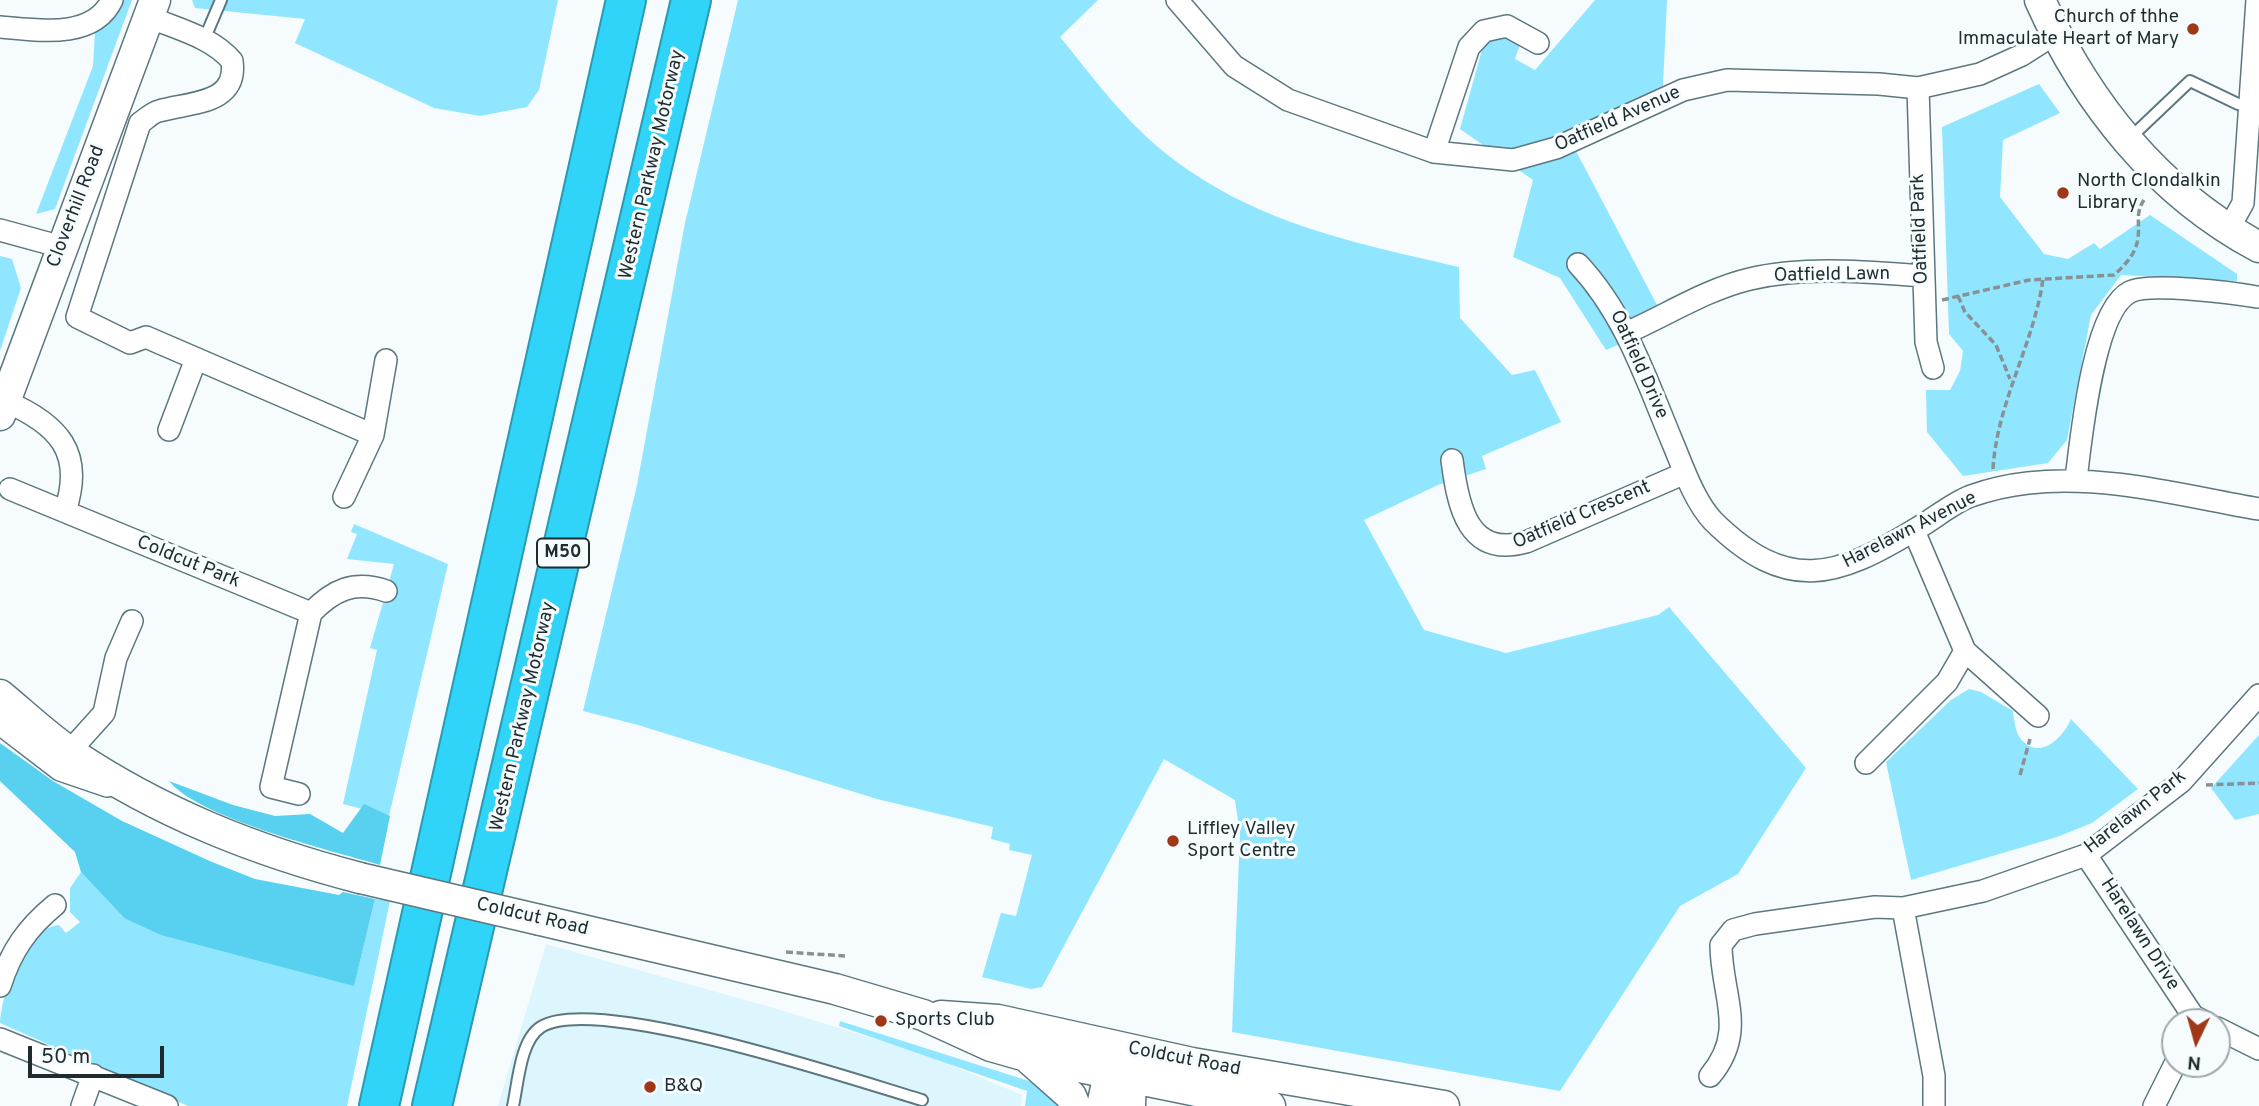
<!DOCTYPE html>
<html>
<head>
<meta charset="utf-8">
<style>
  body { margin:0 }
  #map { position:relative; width:2259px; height:1106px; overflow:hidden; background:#f6fcfe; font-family:Overpass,sans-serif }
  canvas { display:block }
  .north { position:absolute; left:2161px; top:1008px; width:70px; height:70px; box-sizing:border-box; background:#f6fcfe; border:2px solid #a0a8ab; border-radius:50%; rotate:185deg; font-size:19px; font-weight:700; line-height:28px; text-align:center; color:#1f2b2e }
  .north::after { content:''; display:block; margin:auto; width:24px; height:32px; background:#9f3817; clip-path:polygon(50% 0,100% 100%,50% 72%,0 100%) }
  .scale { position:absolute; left:28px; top:1046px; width:136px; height:32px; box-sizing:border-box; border:4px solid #1f2b2e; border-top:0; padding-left:9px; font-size:21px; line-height:24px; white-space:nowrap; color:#1f2b2e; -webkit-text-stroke:5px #f6fcfe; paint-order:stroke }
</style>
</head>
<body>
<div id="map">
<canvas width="2259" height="1106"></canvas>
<div class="north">N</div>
<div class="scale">50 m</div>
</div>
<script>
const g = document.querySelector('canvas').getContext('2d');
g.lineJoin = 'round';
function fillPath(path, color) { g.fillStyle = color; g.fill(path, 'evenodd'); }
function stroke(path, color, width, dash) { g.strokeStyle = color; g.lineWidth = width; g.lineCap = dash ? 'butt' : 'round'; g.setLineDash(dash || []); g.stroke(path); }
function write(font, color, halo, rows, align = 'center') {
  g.font = font + ' Overpass,sans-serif'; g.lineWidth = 6; g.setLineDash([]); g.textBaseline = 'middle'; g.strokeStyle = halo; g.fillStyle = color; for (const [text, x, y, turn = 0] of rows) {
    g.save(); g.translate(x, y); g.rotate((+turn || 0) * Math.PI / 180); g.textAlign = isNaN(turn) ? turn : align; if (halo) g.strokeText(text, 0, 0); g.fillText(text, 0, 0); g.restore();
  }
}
const built = new Path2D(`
  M 546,944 L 777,1009 L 930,1056 L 1022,1095 L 1021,1106 L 498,1106 Z`);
const green = new Path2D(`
  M 123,0 L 132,0 L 55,209 L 36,214 L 93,66 L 95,32 L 114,15 Z
  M 192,0 L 558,0 L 539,90 L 527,107 L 480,116 L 434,108 L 295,43 L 305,19 L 195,8 Z
  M 738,0 L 1098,0 L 1060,37 C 1092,76 1124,120 1164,152 C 1253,223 1351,242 1459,267 L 1460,318 L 1512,375 L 1535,370 L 1561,422 L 1482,456 L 1486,469 L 1438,485 L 1364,520 L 1424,630 L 1506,653 L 1658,615 L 1669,607 L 1806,768 L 1738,874 L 1680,906 L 1560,1091 L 1232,1032 L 1240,834 L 1235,800 L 1164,759 L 1042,987 L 1031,989 L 982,977 L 1001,913 L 1016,916 L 1032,855 L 1009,850 L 1010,844 L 991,839 L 993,827 L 877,799 L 638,725 L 583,711 L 637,485 L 685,223 Z
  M 1595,0 L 1667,0 L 1663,86 L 1566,132 L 1667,324 L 1606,350 L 1560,278 L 1513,257 L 1533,180 L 1460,129 L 1483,46 L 1499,34 L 1521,42 L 1515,59 L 1535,70 Z
  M 2039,84 L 2060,113 L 2003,140 L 2000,197 L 2044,254 L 2068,259 L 2094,243 L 2100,249 L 2150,215 L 2237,274 L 2237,281 L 2121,275 L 2091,315 L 2067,440 L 2048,463 L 1963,476 L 1927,432 L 1926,390 L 1950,390 L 1960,371 L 1963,351 L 1949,334 L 1942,127 Z
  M 0,256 L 12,259 L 21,288 L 0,351 Z
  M 354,524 L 448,564 L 389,816 L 343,804 L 377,650 L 370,648 L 394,564 L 347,559 L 357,534 L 351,532 Z
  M 1969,689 L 1981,692 L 2013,711 C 2014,719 2015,731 2020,738 C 2039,762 2063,738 2071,719 L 2138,789 L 2092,823 L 2057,837 L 1911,880 L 1886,762 L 1951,700 Z
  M 2259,735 L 2259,814 L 2235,820 L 2211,788 Z
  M 81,872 L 124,918 L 354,985 L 375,899 L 390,901 L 347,1106 L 188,1106 L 0,1023 C 3,990 22,929 59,925 L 66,933 L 80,922 L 70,912 L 70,888 Z
  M 840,1021 L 1032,1082 L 1045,1089 L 1060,1106 L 1025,1106 L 1027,1091 L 839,1026 Z`);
const forest = new Path2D(`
  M 0,743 L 53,781 L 122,821 L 212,862 L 255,879 L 339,895 L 343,892 L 375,899 L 354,986 L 161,935 L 124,918 L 81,872 L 75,852 L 0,781 Z
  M 169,781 L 233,805 L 275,816 L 310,814 L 343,833 L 364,804 L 390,816 L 380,865 C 330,850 200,819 169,781 Z`);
const path = new Path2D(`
  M 1958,296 L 1965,312 L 1996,345 L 2010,379
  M 1942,300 L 2029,280 L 2114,275 C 2125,265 2136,254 2138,238 C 2140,222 2135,213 2144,200
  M 1993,469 C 1997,402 2034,344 2043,279
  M 2020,775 L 2030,739
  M 2206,785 L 2259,783
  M 786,952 L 845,956`);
const lane = new Path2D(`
  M 204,40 L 221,0
  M 2129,139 L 2190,81 L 2238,104 L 2250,106
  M 513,1106 C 518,1084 520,1040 541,1027 C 596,993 854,1080 922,1100`);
const street = new Path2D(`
  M 1177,0 L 1234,66 L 1288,100 L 1434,152 L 1513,160 L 1556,148 L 1683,90 L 1727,80 L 1879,84 L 1918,88 L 1980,74 L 2022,55 L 2055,34
  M 149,17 C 177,29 212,37 232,61 C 238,105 190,102 159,111 C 153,112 146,119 140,123 L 77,317 L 130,343 L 146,337 L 373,435 L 344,497
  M 0,27 C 37,30 93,40 112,0
  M 1918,88 L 1926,342 L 1933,368
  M 1434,152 L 1469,47 L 1484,31 L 1507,26 L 1538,43
  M 0,230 L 62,247
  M 2228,230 L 2243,203 L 2257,0
  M 1578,264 C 1626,315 1647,382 1674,446 C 1684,470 1695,502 1713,521 C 1787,594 1836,578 1916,529 C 1934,519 1952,503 1971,496 C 1988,490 2010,485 2028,483 C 2105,474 2183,496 2259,509
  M 1626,333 C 1667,315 1707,289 1750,279 C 1805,266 1867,272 1923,276
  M 5,401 C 58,424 85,452 65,511
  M 169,430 L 196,359
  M 373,435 L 386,360
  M 1452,460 C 1458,507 1468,558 1526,542 L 1685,473
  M 2076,479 C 2081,440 2093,310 2130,292 C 2149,282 2234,293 2257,297
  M 10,489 L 311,613 C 333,590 354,580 386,591
  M 1914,531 L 1965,651 L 2038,716
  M 0,724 L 60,770 L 107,786
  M 69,752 L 104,713 L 116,658 L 132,621
  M 1866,763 L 1947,682 L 1965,651
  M 299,794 L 271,787 L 311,613
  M 2086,855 L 2193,1016 L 2205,1022
  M 1903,908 L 1934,1076 L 1934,1106
  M 0,986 C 11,951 27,928 55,905
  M 2217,1028 L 2259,1049
  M 0,1039 L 167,1106
  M 1710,1076 C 1748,1031 1721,995 1721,945 L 1733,930 L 1755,924 L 1875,907 L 1903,908 L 1983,891 L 2086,855 L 2181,782 L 2259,695
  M 82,1106 L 93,1075
  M 2154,1106 L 2175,1064`);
const secondary = new Path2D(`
  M 2040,0 C 2086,103 2158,193 2259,247
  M 0,415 L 155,0
  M 0,695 C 23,714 46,736 71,753 C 160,813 256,851 360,878
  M 540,920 L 835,989 L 923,1015 L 991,1046 L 1026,1056 L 1270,1106
  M 941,1016 L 998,1020 L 1192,1063 L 1444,1106
  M 1027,1057 L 1071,1096 L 1075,1106
  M 1124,1058 L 1131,1077 L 1130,1106
  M 1102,1106 L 1109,1074 L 1116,1058`);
const highway = new Path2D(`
  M 379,1106 L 626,0
  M 432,1106 L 691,0`);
const secondaryBridge = new Path2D(`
  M 360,878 L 540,920`);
const markers = [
  [2193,29,7,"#9f3817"],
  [2063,193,7,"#9f3817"],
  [1173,841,7,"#9f3817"],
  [881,1021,7,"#9f3817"],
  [650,1087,7,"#9f3817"]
];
const shields = [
  [563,553,52]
];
const shieldNames = [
  ["M50",563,553]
];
const poiNames = [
  ["Church of thhe",2179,18,"right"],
  ["Immaculate Heart of Mary",2179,40,"right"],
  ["North Clondalkin",2077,182],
  ["Library",2077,204],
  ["Liffley Valley",1187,830],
  ["Sport Centre",1187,852],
  ["Sports Club",895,1021],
  ["B&Q",664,1087]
];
const streetNames = [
  ["Oatfield Avenue",1618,120,-24],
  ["Western Parkway Motorway",653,165,-77],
  ["Cloverhill Road",77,207,-69],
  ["Oatfield Park",1921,229,-92],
  ["Oatfield Lawn",1832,276,-1],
  ["Oatfield Drive",1638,365,66],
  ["Oatfield Crescent",1582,516,-23],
  ["Harelawn Avenue",1910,531,-27],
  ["Coldcut Park",188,563,22],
  ["Western Parkway Motorway",524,717,-77],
  ["Harelawn Park",2136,813,-38],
  ["Coldcut Road",532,918,13],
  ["Harelawn Drive",2139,935,57],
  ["Coldcut Road",1184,1060,11]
];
fillPath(built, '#ddf5fc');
fillPath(green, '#90e6fe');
fillPath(forest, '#58d0ef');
stroke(lane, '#5c777f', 14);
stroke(street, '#5c777f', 24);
stroke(secondary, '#5c777f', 33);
stroke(highway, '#2a99b1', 42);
stroke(path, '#889194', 3.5, [7, 3.5]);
stroke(lane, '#fff', 10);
stroke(street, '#fff', 21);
stroke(secondary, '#fff', 30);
stroke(highway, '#30d4f8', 38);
stroke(secondaryBridge, '#5c777f', 33, []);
stroke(secondaryBridge, '#fff', 30);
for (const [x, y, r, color] of markers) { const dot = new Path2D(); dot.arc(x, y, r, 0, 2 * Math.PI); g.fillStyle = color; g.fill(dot); stroke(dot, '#f6fcfe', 2.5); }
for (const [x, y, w] of shields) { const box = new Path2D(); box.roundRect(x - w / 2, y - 14.5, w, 29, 5); g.fillStyle = '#f6fcfe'; g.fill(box); stroke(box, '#1f2b2e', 2); }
write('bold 18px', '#1f2b2e', null, shieldNames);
write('19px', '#1f2b2e', '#f6fcfe', poiNames, 'left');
write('19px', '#1f2b2e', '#f6fcfe', streetNames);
</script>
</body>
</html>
